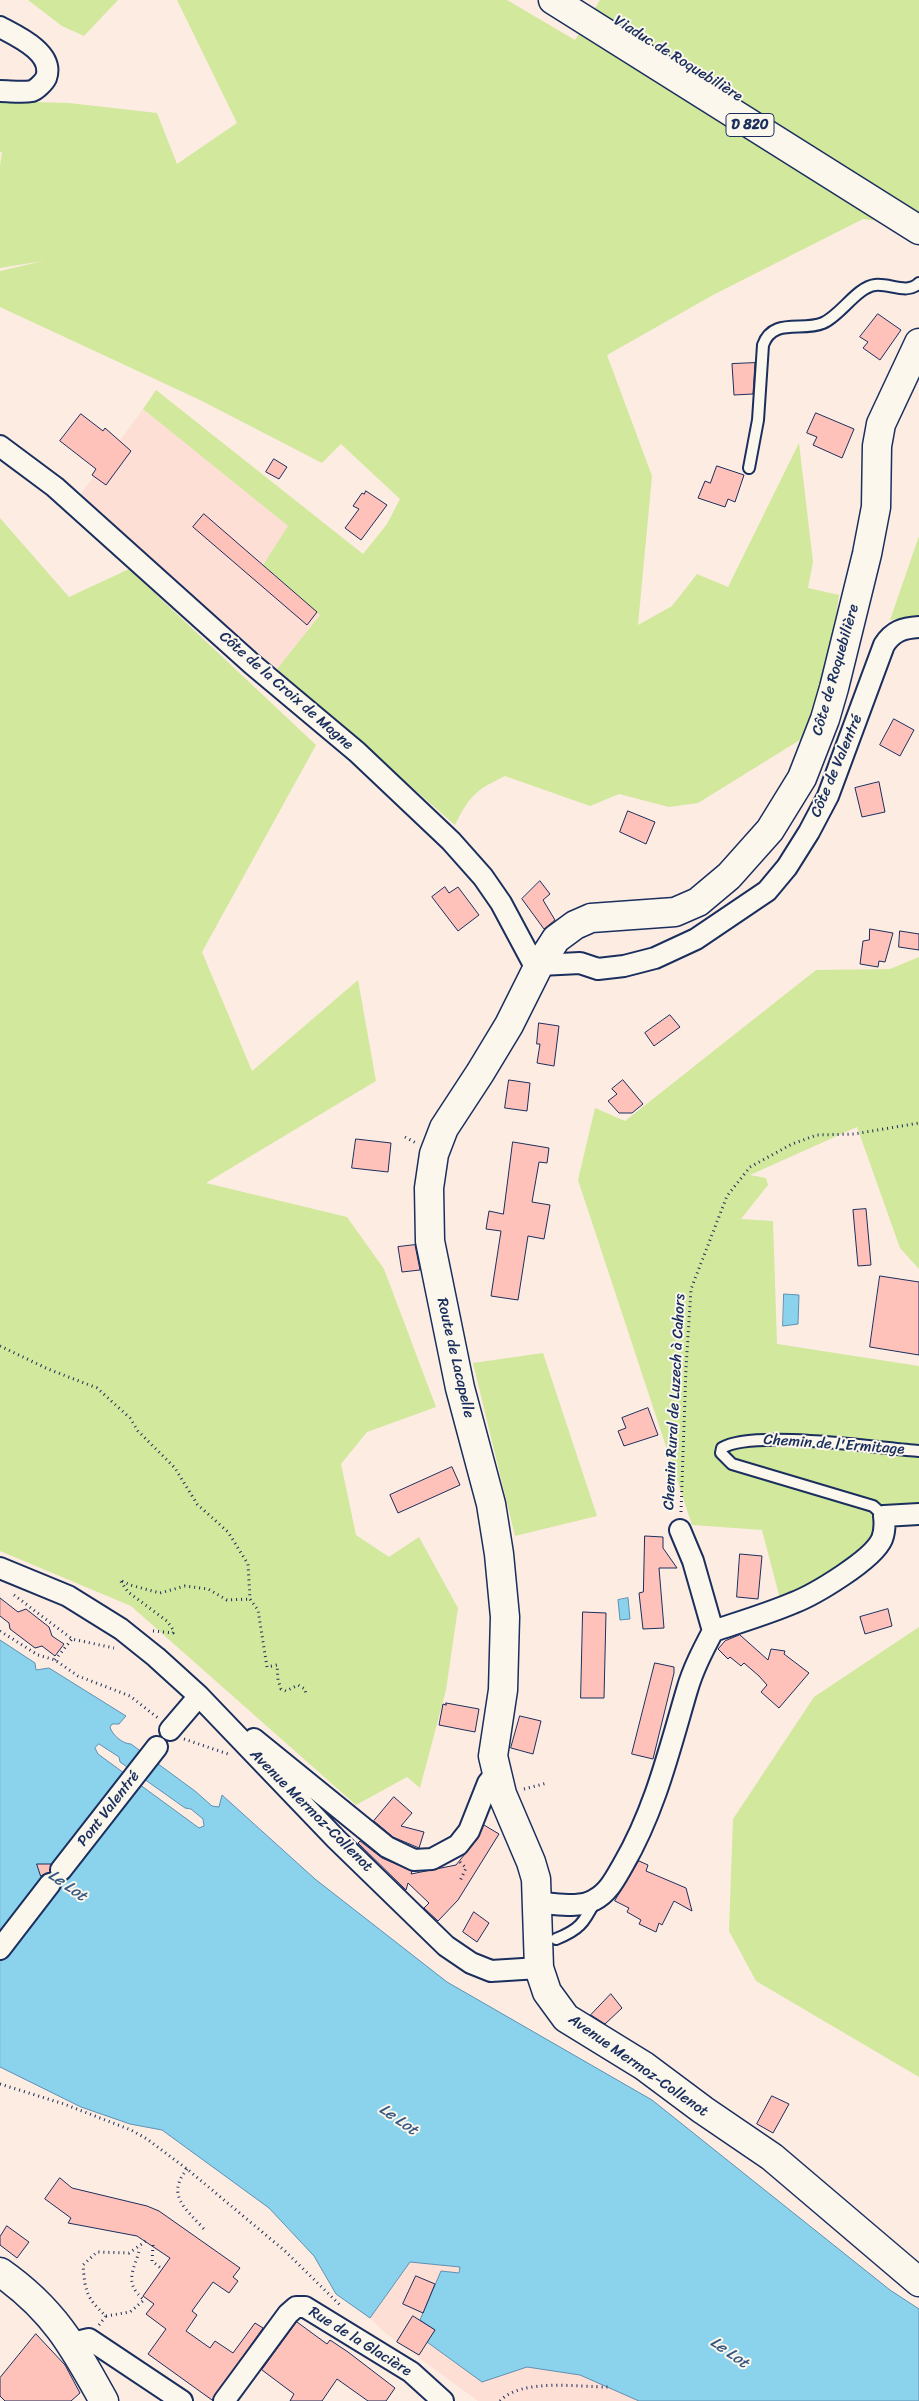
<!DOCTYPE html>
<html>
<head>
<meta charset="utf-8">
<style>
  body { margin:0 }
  canvas { display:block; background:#fcece2 }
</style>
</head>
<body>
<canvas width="919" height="2401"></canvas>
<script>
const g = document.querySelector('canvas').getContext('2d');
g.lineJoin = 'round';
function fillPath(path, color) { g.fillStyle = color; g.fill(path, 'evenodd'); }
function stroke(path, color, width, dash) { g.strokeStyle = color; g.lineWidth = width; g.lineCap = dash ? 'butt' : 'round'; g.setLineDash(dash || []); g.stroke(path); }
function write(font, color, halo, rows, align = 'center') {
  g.font = font + ' Sriracha,sans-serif'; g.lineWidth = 4; g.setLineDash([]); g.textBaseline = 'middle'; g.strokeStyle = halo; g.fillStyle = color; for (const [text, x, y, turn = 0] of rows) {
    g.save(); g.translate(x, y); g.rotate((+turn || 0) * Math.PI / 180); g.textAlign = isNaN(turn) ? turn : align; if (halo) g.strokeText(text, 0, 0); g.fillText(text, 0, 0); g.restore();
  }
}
const built = new Path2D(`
  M 143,409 L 288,526 L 263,565 L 320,615 L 277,669 L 80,495 Z
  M 410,2262 L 460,2267 L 435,2330 L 427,2342 L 482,2381 L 527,2367 L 580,2375 L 639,2401 L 478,2401 L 384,2332 L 370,2318 Z`);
const green = new Path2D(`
  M 28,0 L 118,0 L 84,36 L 62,26 Z
  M 177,0 L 507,0 L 575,40 L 600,0 L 919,0 L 919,226 L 863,219 L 713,295 L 607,355 L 652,476 L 638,625 L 672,606 L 697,574 L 728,587 L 799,443 L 813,562 L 808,588 L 839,595 L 834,629 L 808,735 L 698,803 L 669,807 L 619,794 L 590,806 L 505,776 C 476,790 470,795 455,825 L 277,669 L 320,615 L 263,565 L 288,526 L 143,409 L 156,390 L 363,554 L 387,524 L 400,499 L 341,444 L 322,463 L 200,400 L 0,307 L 0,271 L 43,261 L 0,268 L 0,166 L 2,152 L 0,152 L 0,101 L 69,103 L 157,113 L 177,164 L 237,123 Z
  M 0,518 L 69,597 L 129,569 L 316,745 L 202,952 L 252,1071 L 358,980 L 376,1081 L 206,1183 L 347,1217 L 384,1269 L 436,1407 L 367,1432 L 341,1464 L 356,1535 L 389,1557 L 419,1537 L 458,1608 L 446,1690 L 420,1788 L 407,1777 L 356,1805 L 131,1606 L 0,1551 Z
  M 919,536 L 919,616 L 890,620 Z
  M 919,957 L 919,1269 L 900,1248 L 857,1127 L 750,1175 L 766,1178 L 768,1185 L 741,1219 L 773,1221 L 777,1344 L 919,1366 L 919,1505 L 876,1533 L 850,1562 L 780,1599 L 762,1530 L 692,1525 L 578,1180 L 595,1108 L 625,1121 L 816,970 L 890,969 Z
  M 543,1353 L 597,1516 L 515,1536 L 473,1363 Z
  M 919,1627 L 919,2077 L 756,1981 L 729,1931 L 733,1819 L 814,1697 Z`);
const water = new Path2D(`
  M 784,1294 L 799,1295 L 798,1324 L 783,1326 Z
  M 628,1598 L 630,1619 L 620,1620 L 618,1600 Z
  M 0,1640 L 35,1663 L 36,1670 L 49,1668 L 126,1716 L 119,1724 L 112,1724 L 110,1727 C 112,1735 123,1744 131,1744 L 195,1791 L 212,1806 L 219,1807 L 222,1795 L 315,1879 L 447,1982 L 652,2100 L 890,2290 L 919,2309 L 919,2401 L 639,2401 L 580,2375 L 527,2367 L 482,2382 L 427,2342 L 435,2330 L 420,2320 L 441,2271 L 459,2273 L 460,2267 L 410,2262 L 370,2318 L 336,2294 L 314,2256 L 269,2208 L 162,2130 L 130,2124 L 81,2107 L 0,2067 ZM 99,1744 L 119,1757 L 120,1762 L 185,1808 L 191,1809 L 203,1819 L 204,1826 L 199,1828 L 98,1754 L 95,1748 Z`);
const building = new Path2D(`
  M 878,314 L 901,330 L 880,360 L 863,348 L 868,342 L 860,337 Z
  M 755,363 L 753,394 L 734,395 L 732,364 Z
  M 816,413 L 854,429 L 842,458 L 813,445 L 817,437 L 807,433 Z
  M 81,414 L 103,431 L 105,428 L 131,451 L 106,485 L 92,475 L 96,469 L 60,441 Z
  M 274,459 L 287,467 L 279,479 L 266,472 Z
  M 717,466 L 744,475 L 735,502 L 728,499 L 725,507 L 698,498 L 705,481 L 710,483 Z
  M 366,491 L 387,505 L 361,540 L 345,528 L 359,509 L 353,506 L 362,493 L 364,494 Z
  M 204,514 L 317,612 L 307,625 L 193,527 Z
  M 894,719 L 914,730 L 900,756 L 880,745 Z
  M 879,782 L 885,812 L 862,817 L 855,788 Z
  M 628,811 L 655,822 L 646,844 L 620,832 Z
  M 540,881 L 550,894 L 543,900 L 555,920 L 544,929 L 522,899 Z
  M 445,887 L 449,893 L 458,887 L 479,915 L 458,931 L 432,897 Z
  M 870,929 L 893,933 L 885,962 L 879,961 L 878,967 L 860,964 L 863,941 L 869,940 Z
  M 900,931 L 919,934 L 919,950 L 899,947 Z
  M 670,1015 L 680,1027 L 654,1046 L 645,1033 Z
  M 539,1023 L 559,1026 L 554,1066 L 537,1063 L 540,1044 L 537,1044 Z
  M 509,1080 L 530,1083 L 527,1111 L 505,1108 Z
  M 623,1080 L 643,1104 L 632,1113 L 619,1113 L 608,1101 L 617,1094 L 612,1089 Z
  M 356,1139 L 391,1143 L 388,1172 L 352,1168 Z
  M 513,1142 L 549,1148 L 547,1163 L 539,1162 L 532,1202 L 550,1205 L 544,1239 L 528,1236 L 518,1300 L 491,1296 L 501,1231 L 486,1229 L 489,1211 L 503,1214 Z
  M 866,1209 L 871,1265 L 858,1266 L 853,1210 Z
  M 415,1245 L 420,1270 L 402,1272 L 398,1247 Z
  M 880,1276 L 919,1282 L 919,1355 L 870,1347 Z
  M 648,1408 L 658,1435 L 624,1446 L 618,1431 L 626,1428 L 622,1418 Z
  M 452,1467 L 460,1485 L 398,1513 L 390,1495 Z
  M 645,1536 L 663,1537 L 663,1548 L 677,1568 L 659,1568 L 664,1628 L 643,1629 L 639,1593 L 643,1592 Z
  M 740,1554 L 762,1556 L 758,1599 L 737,1597 Z
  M 0,1598 L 18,1612 L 26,1609 L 49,1627 L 52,1636 L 64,1644 L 55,1656 L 42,1646 L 35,1648 L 10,1629 L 9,1623 L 0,1616 Z
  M 888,1609 L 892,1626 L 865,1634 L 860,1617 Z
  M 583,1612 L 606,1613 L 604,1698 L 581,1698 Z
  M 740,1635 L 768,1660 L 771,1649 L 785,1651 L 784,1654 L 809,1673 L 779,1708 L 761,1692 L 767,1685 L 759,1676 L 744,1663 L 741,1666 L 730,1657 L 728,1659 L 718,1649 L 725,1641 Z
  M 655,1663 L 674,1667 L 674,1673 L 653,1759 L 632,1754 Z
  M 446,1703 L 479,1709 L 475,1732 L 439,1725 L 443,1704 L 446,1705 Z
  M 520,1716 L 541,1721 L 533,1754 L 511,1748 Z
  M 394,1797 L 412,1813 L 401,1826 L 424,1832 L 419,1848 L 393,1837 L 374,1821 Z
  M 484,1825 L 499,1834 L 458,1900 L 438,1921 L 424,1908 L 429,1903 L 408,1883 L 406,1890 L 358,1843 L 360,1841 L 382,1858 L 412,1871 L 411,1874 L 456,1865 L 478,1838 Z
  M 639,1861 L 648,1865 L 646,1871 L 686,1888 L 692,1911 L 674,1901 L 662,1925 L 659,1923 L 656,1932 L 639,1924 L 641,1920 L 627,1912 L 629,1908 L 615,1901 Z
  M 37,1864 L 51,1864 L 50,1872 L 41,1876 Z
  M 474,1912 L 489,1923 L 477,1942 L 463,1932 Z
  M 611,1994 L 622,2008 L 605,2024 L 591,2015 Z
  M 772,2096 L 789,2104 L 773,2133 L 757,2124 Z
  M 60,2178 L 72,2188 L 147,2206 L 159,2211 L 240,2268 L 233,2277 L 238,2281 L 229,2293 L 213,2282 L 192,2311 L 197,2315 L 186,2331 L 210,2348 L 215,2341 L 233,2353 L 255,2323 L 263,2328 L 212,2400 L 148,2354 L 166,2329 L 146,2314 L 154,2304 L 143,2296 L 170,2258 L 137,2236 L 68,2223 L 71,2218 L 45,2199 Z
  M 7,2226 L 29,2242 L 17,2258 L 0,2245 L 0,2237 Z
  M 416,2276 L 435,2284 L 423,2313 L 403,2304 Z
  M 413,2316 L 435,2330 L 419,2355 L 397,2342 Z
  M 297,2322 L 327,2344 L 330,2340 L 348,2352 L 395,2388 L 386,2401 L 368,2401 L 337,2379 L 322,2401 L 290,2401 L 294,2394 L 262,2370 Z
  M 36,2334 L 65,2365 L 80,2393 L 71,2401 L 5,2401 L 0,2396 L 0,2378 Z`);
const path = new Path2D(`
  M 405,1137 L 416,1143
  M 0,1346 L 48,1369 L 97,1388 L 130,1418 L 138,1431 L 175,1468 L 197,1504 L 228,1532 L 248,1564 L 250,1599 L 258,1610 L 267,1667 L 277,1665 L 278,1680 L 281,1689 L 286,1691 L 298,1685 L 305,1689 L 306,1695
  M 681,1512 L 686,1368 L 691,1289 L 727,1196 L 750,1167 L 792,1144 L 817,1135 L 854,1134 L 919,1123
  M 14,1595 L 72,1639 L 114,1648
  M 0,1631 L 38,1655 L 55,1660 L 78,1676 L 130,1696 L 158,1718
  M 153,1631 L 173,1633 L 174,1631 L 167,1621 L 128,1592 L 120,1580 L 130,1585 L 160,1593 L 185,1586 L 208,1589 L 227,1600 L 250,1599
  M 55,1660 L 72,1639
  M 184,1739 L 228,1754
  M 524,1789 L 547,1783
  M 460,1862 L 466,1868 L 460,1881
  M 0,2084 L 64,2104 L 131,2130 L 147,2139 L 187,2169 L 285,2251 L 340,2305
  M 187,2169 C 166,2195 185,2208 204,2229
  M 153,2245 L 152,2261 L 162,2269
  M 106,2316 L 130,2312 L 144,2300 C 123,2282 134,2271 140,2248
  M 99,2325 L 106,2316 C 86,2298 85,2290 83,2265 L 97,2252 L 129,2253 L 146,2241
  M 500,2401 C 521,2378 579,2387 608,2387`);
const lane = new Path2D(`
  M 749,468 L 758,420 L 763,345 C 773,317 802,332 823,323 C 840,316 857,287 875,285 C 890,283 907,295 919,283
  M 884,1516 L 873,1506 L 732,1464 L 721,1453 L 722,1448 C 752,1429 878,1448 919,1451
  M 556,1939 C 579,1930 584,1923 595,1901`);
const street = new Path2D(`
  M 0,27 C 17,36 55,53 46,78 C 44,82 36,90 32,91 C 22,93 10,91 0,91
  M 0,446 L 55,487 L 252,664 L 357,752 L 451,841 L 483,877 L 501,903 L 532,961 L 538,967
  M 540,965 L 580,963 L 598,969 L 624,966 L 655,958 L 696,939 L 767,891 L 787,867 L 809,832 L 828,796 L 884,645 C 893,631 903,628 919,627
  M 0,1568 L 68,1596 L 121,1629 L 156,1657 L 199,1696 L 336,1839 L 446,1946 L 471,1963 L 491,1971 L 539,1968
  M 713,1631 C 740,1622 767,1614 793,1603 C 814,1595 873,1560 882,1539 C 885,1531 885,1524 884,1516 L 919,1514
  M 170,1730 L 199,1696
  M 254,1739 L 387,1847 L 414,1860 L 432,1859 L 458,1845 L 469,1831 L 488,1783 L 496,1773
  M 61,1870 L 157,1747
  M 538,1903 C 555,1903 579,1909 594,1900 C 608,1893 615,1879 623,1865 C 655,1810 669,1751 687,1690 C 693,1669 703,1650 713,1631 L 693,1561 L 680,1530
  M 0,1949 L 50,1884
  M 72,2343 L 89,2339 L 182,2401
  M 224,2401 L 288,2314 L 296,2307 L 305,2307 L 411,2372 L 443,2401`);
const secondary = new Path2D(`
  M 919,343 L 881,424 L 877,446 L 876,507 L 867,554 L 834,688 L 825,719 L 802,778 L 770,830 L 729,876 L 698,902 L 675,912 L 591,918 L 575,925 L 556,939 L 538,967 L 509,1025 L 480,1073 L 444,1128 L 434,1154 L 429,1188 L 430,1241 L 460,1388 L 491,1504 L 499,1554 L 505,1617 L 503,1690 L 493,1756 L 502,1794 L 531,1862 L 536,1879 L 539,1968 L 547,1992 L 566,2018 L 644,2066 L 703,2110 L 772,2157 L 919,2282
  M 0,2272 C 53,2309 73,2345 104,2401`);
const primary = new Path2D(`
  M 553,0 L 919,230`);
const shields = [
  [750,125,48]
];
const shieldNames = [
  ["D 820",750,125]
];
const streetNames = [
  ["Viaduc de Roquebilière",678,59,32],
  ["Côte de Roquebilière",836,670,-74],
  ["Côte de la Croix de Magne",286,691,41],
  ["Côte de Valentré",837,766,-67],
  ["Route de Lacapelle",455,1358,77],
  ["Chemin Rural de Luzech à Cahors",675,1402,-87],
  ["Chemin de l'Ermitage",834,1445,4],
  ["Pont Valentré",109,1809,-52],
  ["Avenue Mermoz-Collenot",311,1811,45],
  ["Avenue Mermoz-Collenot",638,2066,35],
  ["Rue de la Glacière",360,2342,32]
];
const waterNames = [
  ["Le Lot",67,1886,35],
  ["Le Lot",398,2120,35],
  ["Le Lot",729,2353,35]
];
fillPath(built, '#fddfd6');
fillPath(green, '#d2e89d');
fillPath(water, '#8bd2ec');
stroke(water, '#5e91b3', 1);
fillPath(building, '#fec2bb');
stroke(building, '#1b2f5e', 1);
stroke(lane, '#1b2f5e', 14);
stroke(street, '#1b2f5e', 24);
stroke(secondary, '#1b2f5e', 31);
stroke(primary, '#1b2f5e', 31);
stroke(path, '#1b2f5e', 3, [1, 4]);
stroke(lane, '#fbf7ec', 10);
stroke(street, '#fbf7ec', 20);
stroke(secondary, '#fbf7ec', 28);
stroke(primary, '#fbf7ec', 28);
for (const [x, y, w] of shields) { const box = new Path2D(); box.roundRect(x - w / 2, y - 11.5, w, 23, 4); g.fillStyle = '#fbf7ec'; g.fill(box); stroke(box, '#1b2f5e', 1); }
write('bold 14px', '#1b2f5e', null, shieldNames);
write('15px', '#1b2f5e', '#fbf7ec', streetNames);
write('italic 16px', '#375882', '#fbf7ec', waterNames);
</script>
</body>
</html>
